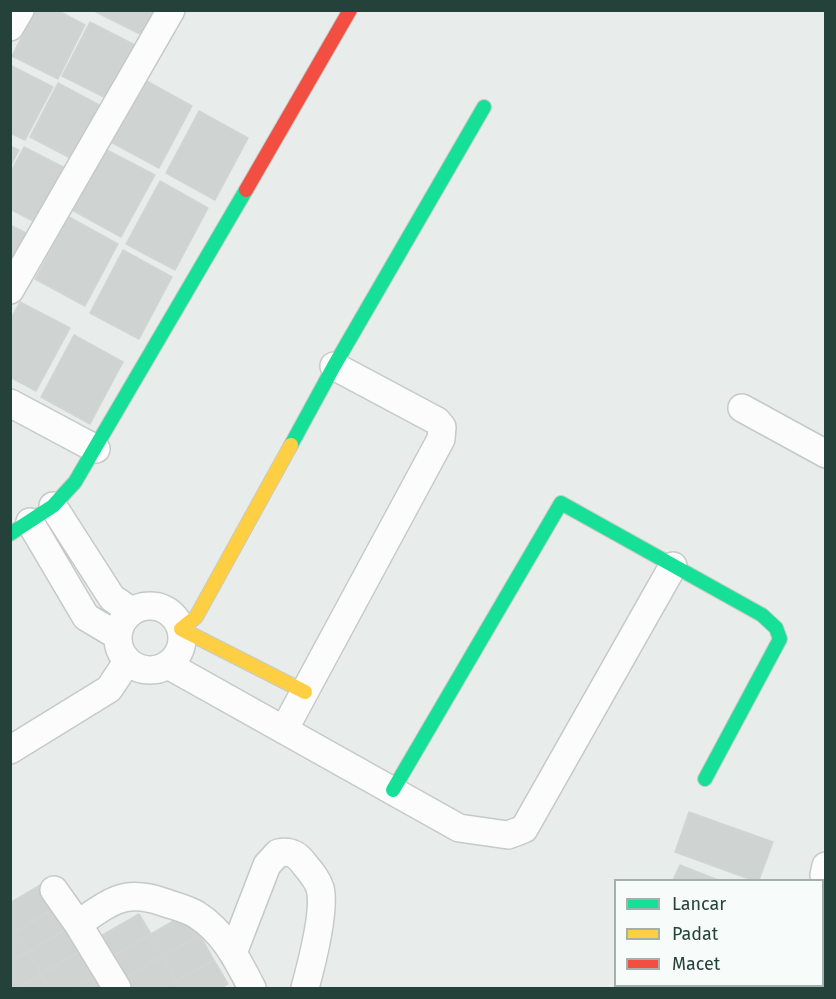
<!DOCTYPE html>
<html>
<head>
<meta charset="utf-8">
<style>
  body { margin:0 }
  #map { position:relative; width:836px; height:999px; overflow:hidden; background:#e8edeb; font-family:"Fira Sans",sans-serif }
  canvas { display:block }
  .frame { position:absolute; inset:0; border:12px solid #24423a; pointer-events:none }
  .legend { position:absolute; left:614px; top:879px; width:210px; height:108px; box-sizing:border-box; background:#f7fbf9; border:2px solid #a3b1ad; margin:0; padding:8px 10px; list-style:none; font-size:18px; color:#24423a }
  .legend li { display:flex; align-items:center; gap:12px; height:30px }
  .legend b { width:30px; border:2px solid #a3b1ad }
</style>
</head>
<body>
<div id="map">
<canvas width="836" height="999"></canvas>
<div class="frame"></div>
<ul class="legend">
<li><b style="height:8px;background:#16e098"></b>Lancar</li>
<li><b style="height:8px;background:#ffcf43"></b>Padat</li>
<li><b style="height:8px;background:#f24e42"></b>Macet</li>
</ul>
</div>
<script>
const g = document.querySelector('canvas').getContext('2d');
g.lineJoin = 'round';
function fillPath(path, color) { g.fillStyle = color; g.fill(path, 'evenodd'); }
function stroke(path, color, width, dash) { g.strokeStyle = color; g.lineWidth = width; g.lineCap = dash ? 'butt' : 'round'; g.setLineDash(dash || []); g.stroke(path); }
const building = new Path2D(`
  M 35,10 L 57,10 L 85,25 L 58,79 L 12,56 Z
  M 97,10 L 154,10 L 142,35 L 96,12 Z
  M 90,22 L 135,45 L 108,99 L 62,76 Z
  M 10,65 L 53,87 L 25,140 L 10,133 Z
  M 143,79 L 192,106 L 159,168 L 109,141 Z
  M 58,83 L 103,107 L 76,161 L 30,137 Z
  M 199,111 L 248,138 L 215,200 L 166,173 Z
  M 10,146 L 19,150 L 10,167 Z
  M 24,147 L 69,170 L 41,225 L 10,209 L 10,173 Z
  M 105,149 L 155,175 L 121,237 L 72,210 Z
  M 160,181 L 208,208 L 175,270 L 126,244 Z
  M 69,217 L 118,244 L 85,306 L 35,279 Z
  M 10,225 L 30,235 L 10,273 Z
  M 123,250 L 172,277 L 139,339 L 90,313 Z
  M 20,302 L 70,328 L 36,391 L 10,377 L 10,320 Z
  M 74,335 L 123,362 L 90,424 L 41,397 Z
  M 689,812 L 773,842 L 759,880 L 752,880 L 675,852 Z
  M 680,865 L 718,880 L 673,880 Z
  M 42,884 L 57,907 L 17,931 L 10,917 L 10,903 Z
  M 57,907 L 70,927 L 28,952 L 17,931 Z
  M 187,913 L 200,935 L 163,956 L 151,934 Z
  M 139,914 L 151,934 L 110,957 L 99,937 Z
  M 10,917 L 17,931 L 10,935 Z
  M 70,927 L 83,950 L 41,974 L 28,952 Z
  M 17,931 L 28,952 L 10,962 L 10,935 Z
  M 151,934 L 163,956 L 123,979 L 110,957 Z
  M 200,935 L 214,960 L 177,981 L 163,956 Z
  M 83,950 L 97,975 L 75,988 L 50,988 L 41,974 Z
  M 28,952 L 41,974 L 18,988 L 10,988 L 10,962 Z
  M 163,956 L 177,981 L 164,988 L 128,988 L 123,979 Z
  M 214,960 L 228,984 L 220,988 L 182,988 L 177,981 Z
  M 41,974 L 50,988 L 18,988 Z
  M 97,975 L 105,988 L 75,988 Z
  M 177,981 L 182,988 L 164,988 Z`);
const street = new Path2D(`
  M 10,27 L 20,10
  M 10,290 L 171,10
  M 10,403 L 96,449
  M 742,408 L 826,454
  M 53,506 L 112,598 L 131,611
  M 30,522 L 86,617 L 118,636
  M118 638a32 32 0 1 1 64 0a32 32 0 1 1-64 0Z
  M 168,665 L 459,828 L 508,835 L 524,829 L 673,566
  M 284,730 L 441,439 L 442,427 L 437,421 L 334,366
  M 10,750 L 109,689 L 127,662
  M 826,866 L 824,875 L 826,884
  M 54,890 L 78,924 L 117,988
  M 78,924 C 90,916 103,905 117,900 C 132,894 149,897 163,902 C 174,906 188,909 197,915 C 224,932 238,961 252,988
  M 233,953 L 267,865 L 278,853 C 291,850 298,855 305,865 C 311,872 317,879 320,888 C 326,910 311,966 305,988`);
const fast = new Path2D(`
  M 291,445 L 334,366 L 484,107
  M 10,534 L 53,506 L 75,482 L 246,190
  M 393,790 L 561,503 L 762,615 L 776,628 L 780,639 L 705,779`);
const slow = new Path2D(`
  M 291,445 L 196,617 L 181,629 L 305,692`);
const jam = new Path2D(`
  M 246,190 L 350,10`);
fillPath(building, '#cfd4d2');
stroke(building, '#d1d6d4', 1.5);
stroke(street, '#c5cac8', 30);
stroke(fast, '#c3cbc8', 16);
stroke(slow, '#c3cbc8', 16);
stroke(jam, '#c3cbc8', 16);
stroke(street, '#fcfcfc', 27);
stroke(fast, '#16e098', 14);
stroke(slow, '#ffcf43', 14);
stroke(jam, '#f24e42', 14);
</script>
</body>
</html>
